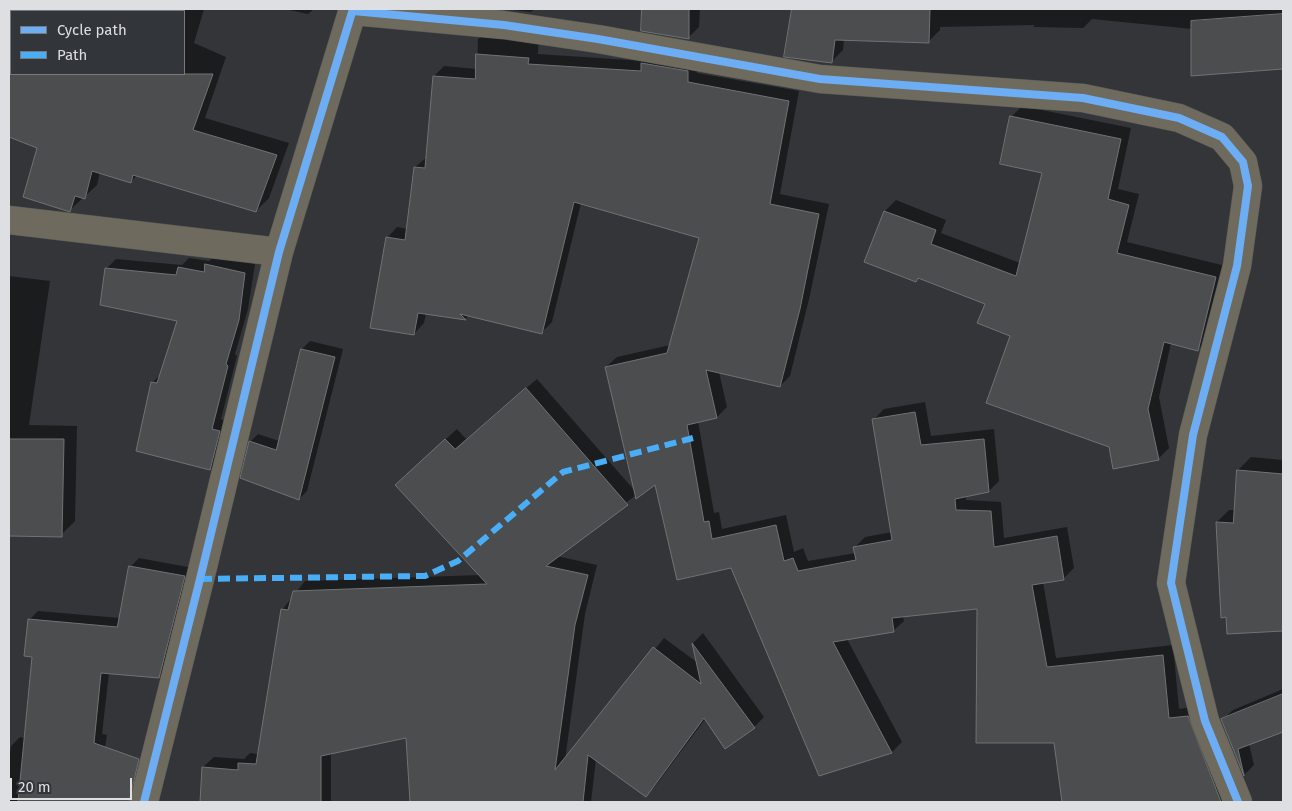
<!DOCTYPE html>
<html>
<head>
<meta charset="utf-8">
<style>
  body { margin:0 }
  #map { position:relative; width:1292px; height:811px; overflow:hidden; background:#333538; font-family:"Fira Sans",sans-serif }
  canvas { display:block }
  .frame { position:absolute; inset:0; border:10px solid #dddfe2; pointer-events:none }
  .legend { position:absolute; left:10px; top:10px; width:175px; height:65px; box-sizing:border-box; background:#323539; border:1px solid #76797d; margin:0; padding:6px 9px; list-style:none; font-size:15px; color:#dddfe2 }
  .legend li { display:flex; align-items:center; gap:10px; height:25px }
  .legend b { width:25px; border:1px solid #76797d }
  .scale { position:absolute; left:10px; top:778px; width:122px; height:22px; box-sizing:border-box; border:2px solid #dddfe2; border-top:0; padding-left:6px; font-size:15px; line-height:18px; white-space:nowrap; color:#dddfe2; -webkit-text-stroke:4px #323539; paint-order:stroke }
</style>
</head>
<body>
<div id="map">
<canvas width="1292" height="811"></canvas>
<div class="frame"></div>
<ul class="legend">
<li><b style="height:6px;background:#6dadf4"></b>Cycle path</li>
<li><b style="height:6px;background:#49aef6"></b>Path</li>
</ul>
<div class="scale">20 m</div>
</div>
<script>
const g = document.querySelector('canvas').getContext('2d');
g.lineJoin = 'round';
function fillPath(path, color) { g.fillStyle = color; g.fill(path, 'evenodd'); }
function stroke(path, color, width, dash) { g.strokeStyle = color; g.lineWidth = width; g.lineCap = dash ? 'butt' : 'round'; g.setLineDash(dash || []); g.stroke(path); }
const shadow = new Path2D(`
  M 9,9 L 204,9 L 194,43 L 226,57 L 205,118 L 289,143 L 269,198 L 256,211 L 137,175 L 131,182 L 100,172 L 97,185 L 70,210 L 39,148 L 9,135 ZM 11,11 L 184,11 L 184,74 L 11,74 Z
  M 284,9 L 314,9 L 308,14 Z
  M 501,9 L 535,9 L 531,12 Z
  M 643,9 L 700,9 L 699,27 L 688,38 L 643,30 Z
  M 793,9 L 1283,9 L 1283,67 L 1192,75 L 1192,29 L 1092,19 L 1083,28 L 1034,27 L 1034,25 L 940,27 L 940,30 L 928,42 L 844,39 L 843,50 L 831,62 L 786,56 Z
  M 489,29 L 539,35 L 538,54 L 644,61 L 698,61 L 697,73 L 799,91 L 780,194 L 829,204 L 810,295 L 790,376 L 780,386 L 719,372 L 727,407 L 717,417 L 698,421 L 714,513 L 719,512 L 722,529 L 786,515 L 794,552 L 803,548 L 808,561 L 856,553 L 855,547 L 865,537 L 892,532 L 874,419 L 884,409 L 925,402 L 931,436 L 994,429 L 999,481 L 989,491 L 966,496 L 966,500 L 1001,502 L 1004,538 L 1067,527 L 1074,568 L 1064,578 L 1043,582 L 1056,658 L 1173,645 L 1179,709 L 1198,706 L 1237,802 L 1063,802 L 1055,741 L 978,608 L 903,616 L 904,621 L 893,631 L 847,639 L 902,742 L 892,752 L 820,775 L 732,567 L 656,483 L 636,495 L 557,556 L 597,565 L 585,614 L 565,760 L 664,638 L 698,663 L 693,643 L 703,633 L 764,717 L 754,727 L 706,718 L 656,785 L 646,795 L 596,759 L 591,802 L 411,802 L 407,737 L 331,752 L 331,802 L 201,802 L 203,767 L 214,757 L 244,759 L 250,753 L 258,754 L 282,610 L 305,581 L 480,575 L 407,475 L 457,429 L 466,439 L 537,379 L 635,491 L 606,367 L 617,357 L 670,345 L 700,237 L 581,203 L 552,322 L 542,332 L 469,315 L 465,319 L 426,313 L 424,323 L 414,334 L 387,238 L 397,227 L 408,229 L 415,167 L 427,157 L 434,76 L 444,66 L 477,69 L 478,39 Z
  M 1022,106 L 1131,128 L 1118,189 L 1139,194 L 1127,242 L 1226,266 L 1209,339 L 1198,349 L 1171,343 L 1159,397 L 1169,448 L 1158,459 L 1110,446 L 986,303 L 919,277 L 916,281 L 866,262 L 885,211 L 896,200 L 946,220 L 941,233 L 1020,263 L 1043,172 L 1002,164 L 1012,116 Z
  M 216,255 L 255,264 L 248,309 L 235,354 L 237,356 L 221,419 L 229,422 L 220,459 L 210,469 L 152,383 L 161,374 L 178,320 L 106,269 L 116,259 L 182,265 L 189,258 L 209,261 Z
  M 9,276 L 50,281 L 29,425 L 77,426 L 75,521 L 61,535 L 9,535 Z
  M 310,341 L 343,349 L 307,491 L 299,499 L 250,442 L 258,434 L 279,441 L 302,349 Z
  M 1251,457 L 1283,460 L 1283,630 L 1229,633 L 1217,522 L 1229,510 L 1236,510 L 1238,470 Z
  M 139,558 L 193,568 L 168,668 L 158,677 L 109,673 L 102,734 L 107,735 L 96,802 L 9,802 L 9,761 L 11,746 L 20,737 L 25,738 L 33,656 L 29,620 L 38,611 L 120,618 L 130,567 Z
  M 1283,689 L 1283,731 L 1249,744 L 1254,765 L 1245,774 L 1223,719 L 1233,710 Z`);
const building = new Path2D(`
  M 642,9 L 689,9 L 689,39 L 641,31 Z
  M 792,9 L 930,9 L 929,43 L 835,40 L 832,63 L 784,57 Z
  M 1283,14 L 1283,69 L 1191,76 L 1191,21 Z
  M 476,54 L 529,58 L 528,64 L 641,71 L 641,63 L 688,71 L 688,82 L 789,101 L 770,204 L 819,214 L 800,309 L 780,387 L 706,370 L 717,418 L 687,425 L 704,522 L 709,521 L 712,539 L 776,525 L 784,561 L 793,558 L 798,571 L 856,560 L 853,547 L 892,540 L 872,419 L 915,412 L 921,445 L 984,439 L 989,492 L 955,499 L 956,510 L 991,511 L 994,547 L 1057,536 L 1064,580 L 1032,585 L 1047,667 L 1163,655 L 1169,718 L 1188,716 L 1221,802 L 1062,802 L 1054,743 L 976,743 L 977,609 L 892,618 L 894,632 L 833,642 L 892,753 L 819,776 L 731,568 L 677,580 L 655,485 L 636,499 L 605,367 L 667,353 L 699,238 L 574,202 L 542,334 L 460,314 L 466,320 L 418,313 L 414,335 L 370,328 L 386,237 L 405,240 L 414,167 L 425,168 L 433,76 L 475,79 Z
  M 9,74 L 213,74 L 193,130 L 277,155 L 256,212 L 133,175 L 131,183 L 92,171 L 85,199 L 75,196 L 70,212 L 23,197 L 37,148 L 9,137 Z
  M 1010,116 L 1121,139 L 1108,199 L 1129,205 L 1117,253 L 1216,277 L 1198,351 L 1164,342 L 1148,409 L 1159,460 L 1113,469 L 1109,447 L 986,403 L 1010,336 L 977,323 L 985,304 L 918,278 L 916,282 L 864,262 L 884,211 L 936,230 L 931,244 L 1016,276 L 1042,173 L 1000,164 Z
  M 205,264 L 245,273 L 239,320 L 226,364 L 228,366 L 212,429 L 220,431 L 210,470 L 136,451 L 151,382 L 157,383 L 177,321 L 100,305 L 105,268 L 176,275 L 178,267 L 204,272 Z
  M 301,349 L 335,357 L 299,500 L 240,478 L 249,441 L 276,450 Z
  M 526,388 L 628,505 L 546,566 L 588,575 L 575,625 L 555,770 L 653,647 L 701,684 L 692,643 L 755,728 L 725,749 L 704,718 L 646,797 L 588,755 L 583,802 L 410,802 L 406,738 L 321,756 L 321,802 L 200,802 L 202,767 L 238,770 L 238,763 L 256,764 L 281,609 L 288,610 L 293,591 L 487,584 L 395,485 L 445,439 L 455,449 Z
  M 9,439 L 64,439 L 62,537 L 9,536 Z
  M 1237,470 L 1283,474 L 1283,631 L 1227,634 L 1226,617 L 1221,618 L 1216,522 L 1233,523 Z
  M 129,566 L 185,576 L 159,678 L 101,673 L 94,743 L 139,759 L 129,802 L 18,802 L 32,657 L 24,656 L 28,619 L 117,627 Z
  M 1283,694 L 1283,732 L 1238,749 L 1244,776 L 1221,719 Z`);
const minor = new Path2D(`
  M 353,11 L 504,25 L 598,39 L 820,79 L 1083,98 L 1179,118 L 1222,137 L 1243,162 L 1248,186 L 1237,266 L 1193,435 L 1171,583 L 1205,721 L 1238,802
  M 9,220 L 279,252
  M 144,802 L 200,579 L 279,252 L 353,9`);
const quiet = new Path2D(`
  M 200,579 L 425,576 L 458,561 L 563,472 L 693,438`);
const cycleway = new Path2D(`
  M 353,11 L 504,25 L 598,39 L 820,79 L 1083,98 L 1179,118 L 1222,137 L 1243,162 L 1248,186 L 1237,266 L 1193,435 L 1171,583 L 1205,721 L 1238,802
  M 144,802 L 200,579 L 279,252 L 353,9`);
fillPath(shadow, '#0007');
fillPath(building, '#4b4d4f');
stroke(building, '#707273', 1);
stroke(minor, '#525456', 29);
stroke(minor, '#6e6a5d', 28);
stroke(quiet, '#49aef6', 6, [12, 6]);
stroke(cycleway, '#6dadf4', 8);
</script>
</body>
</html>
